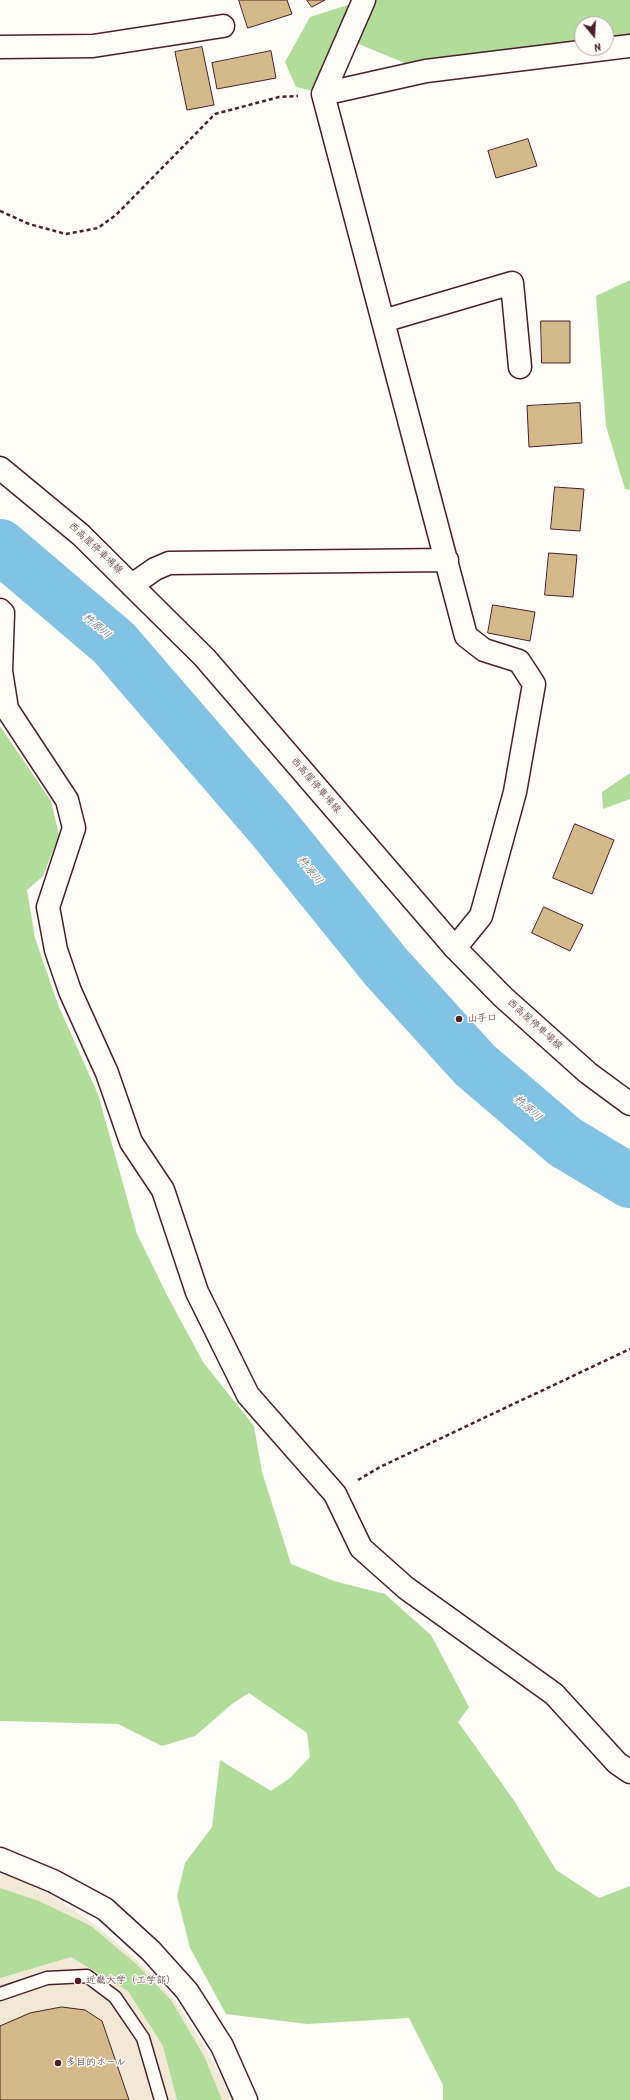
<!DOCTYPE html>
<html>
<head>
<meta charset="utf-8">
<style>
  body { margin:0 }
  #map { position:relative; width:630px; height:2100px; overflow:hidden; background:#fdfcf7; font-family:Kalam,sans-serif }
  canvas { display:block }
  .north { position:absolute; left:574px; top:16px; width:40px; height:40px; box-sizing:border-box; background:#fdfcf7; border:1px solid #b5a4a5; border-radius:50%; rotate:162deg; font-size:11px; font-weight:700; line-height:16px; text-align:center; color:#4a1f2b }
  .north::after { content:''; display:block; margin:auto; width:14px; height:18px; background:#4a1f2b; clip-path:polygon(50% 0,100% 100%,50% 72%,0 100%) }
</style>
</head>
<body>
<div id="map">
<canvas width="630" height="2100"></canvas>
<div class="north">N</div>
</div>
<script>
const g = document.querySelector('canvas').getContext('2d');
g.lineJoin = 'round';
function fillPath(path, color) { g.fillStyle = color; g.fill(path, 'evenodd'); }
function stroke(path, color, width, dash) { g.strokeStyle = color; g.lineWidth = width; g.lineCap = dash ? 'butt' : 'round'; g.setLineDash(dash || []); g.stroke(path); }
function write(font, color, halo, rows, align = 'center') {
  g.font = font + ' Kalam,"Klee One",sans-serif'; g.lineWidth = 3; g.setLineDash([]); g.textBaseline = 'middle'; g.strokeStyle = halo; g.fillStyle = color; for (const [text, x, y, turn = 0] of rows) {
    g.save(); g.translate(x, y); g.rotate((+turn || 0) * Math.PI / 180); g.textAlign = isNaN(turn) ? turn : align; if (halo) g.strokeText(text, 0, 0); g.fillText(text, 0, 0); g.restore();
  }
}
const built = new Path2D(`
  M 0,1871 L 48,1893 L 94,1924 L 139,1962 L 175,2000 L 208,2052 L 233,2100 L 0,2100 Z`);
const green = new Path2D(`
  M 363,0 L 630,0 L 630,39 L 606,42 L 606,24 L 582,24 L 582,44 L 407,64 L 342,37 L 321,93 L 296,87 L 285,62 L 310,17 Z
  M 630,280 L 630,490 L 625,489 L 606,426 L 596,296 Z
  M 0,726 L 51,801 L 59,835 L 43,876 L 27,890 L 35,938 L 59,1007 L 98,1094 L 137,1234 L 168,1297 L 203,1362 L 254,1426 L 262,1472 L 291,1564 L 334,1581 L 385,1594 L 431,1635 L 469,1707 L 458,1722 L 515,1802 L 556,1870 L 599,1898 L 630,1886 L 630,2100 L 443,2100 L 443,2085 L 409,2018 L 307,2024 L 226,2014 L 190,1948 L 177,1896 L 185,1863 L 212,1827 L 220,1760 L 271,1791 L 290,1778 L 310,1757 L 307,1733 L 249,1693 L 232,1704 L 195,1736 L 162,1746 L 118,1724 L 0,1721 Z
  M 630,773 L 630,799 L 603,809 L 602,792 Z
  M 0,1888 L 39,1901 L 91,1926 L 136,1964 L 171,2000 L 204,2056 L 222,2100 L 177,2100 L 163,2046 L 128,1991 L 71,1957 L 0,1978 Z`);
const river = new Path2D(`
  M 0,546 L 114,643 L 272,826 L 386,967 L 475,1065 L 565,1142 L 630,1181`);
const building = new Path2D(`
  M 239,0 L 287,0 L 292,14 L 248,28 Z
  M 307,0 L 325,0 L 312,7 Z
  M 202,47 L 214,105 L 187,110 L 175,52 Z
  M 271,51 L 276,78 L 217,89 L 212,63 Z
  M 528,139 L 537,166 L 496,178 L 488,151 Z
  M 541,321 L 570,321 L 570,363 L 542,363 Z
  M 580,403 L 582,443 L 529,447 L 527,406 Z
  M 555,487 L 584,489 L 580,531 L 551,529 Z
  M 549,553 L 577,555 L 573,597 L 545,595 Z
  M 493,605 L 535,612 L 530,641 L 488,633 Z
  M 575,824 L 614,840 L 592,894 L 553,878 Z
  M 544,907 L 583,925 L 570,951 L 532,933 Z
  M 62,2007 L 85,2010 L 102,2021 L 129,2100 L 0,2100 L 0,2026 L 30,2013 Z`);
const path = new Path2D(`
  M 0,211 L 29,224 L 66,234 L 98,228 L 116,215 L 215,114 L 279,97 L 298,96
  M 358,1480 L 380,1467 L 630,1349`);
const service = new Path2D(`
  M 0,1994 L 47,1978 L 87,1976 L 115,1997 L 143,2038 L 161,2100`);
const minor = new Path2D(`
  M 364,0 L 323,94 L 466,636 L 484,650 L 519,661 L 534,684 L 515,792 L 481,916 L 455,948
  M 0,47 L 93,46 L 223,26
  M 323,94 L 426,71 L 630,46
  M 383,321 L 512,283 L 520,367
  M 132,585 L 155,569 L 169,563 L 447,560
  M 0,610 L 3,613 L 1,671 L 7,709 L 67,800 L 74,828 L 48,907 L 56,950 L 70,991 L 107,1073 L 131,1142 L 163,1190 L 197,1292 L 248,1395 L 335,1494 L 361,1548 L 406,1588 L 554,1694 L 617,1763 L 630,1772
  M 0,1859 L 53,1881 L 105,1909 L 151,1951 L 187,1991 L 222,2046 L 246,2100`);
const secondary = new Path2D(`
  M 0,468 L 81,535 L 205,658 L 455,948 L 503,997 L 588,1073 L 630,1104`);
const markers = [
  [459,1019,4,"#4a1f2b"],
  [78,1981,4,"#4a1f2b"],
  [58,2063,4,"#4a1f2b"]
];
const streetNames = [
  ["西高屋停車場線",95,549,43],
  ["西高屋停車場線",315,786,49],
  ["西高屋停車場線",534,1025,42]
];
const poiNames = [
  ["山手口",467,1019],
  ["近畿大学（工学部）",86,1981],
  ["多目的ホール",66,2063]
];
const waterNames = [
  ["杵原川",96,627,40],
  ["杵原川",309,871,51],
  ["杵原川",527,1109,41]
];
fillPath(built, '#f1e8d6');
fillPath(green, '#b2dc9a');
stroke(river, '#82c2e2', 54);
fillPath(building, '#d4ba8a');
stroke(building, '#4a1f2b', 1);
stroke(service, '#4a1f2b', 15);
stroke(minor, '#4a1f2b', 25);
stroke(secondary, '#4a1f2b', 25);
stroke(path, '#4a1f2b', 2.5, [4, 3]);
stroke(service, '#fdfcf7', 12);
stroke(minor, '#fdfcf7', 22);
stroke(secondary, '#fdfcf7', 22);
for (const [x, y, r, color] of markers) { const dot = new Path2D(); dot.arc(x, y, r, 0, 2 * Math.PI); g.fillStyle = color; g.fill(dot); stroke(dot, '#fdfcf7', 1.5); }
write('10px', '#4a1f2b', '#fdfcf7', streetNames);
write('10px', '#4a1f2b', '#fdfcf7', poiNames, 'left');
write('italic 11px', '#5e586b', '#fdfcf7', waterNames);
</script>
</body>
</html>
